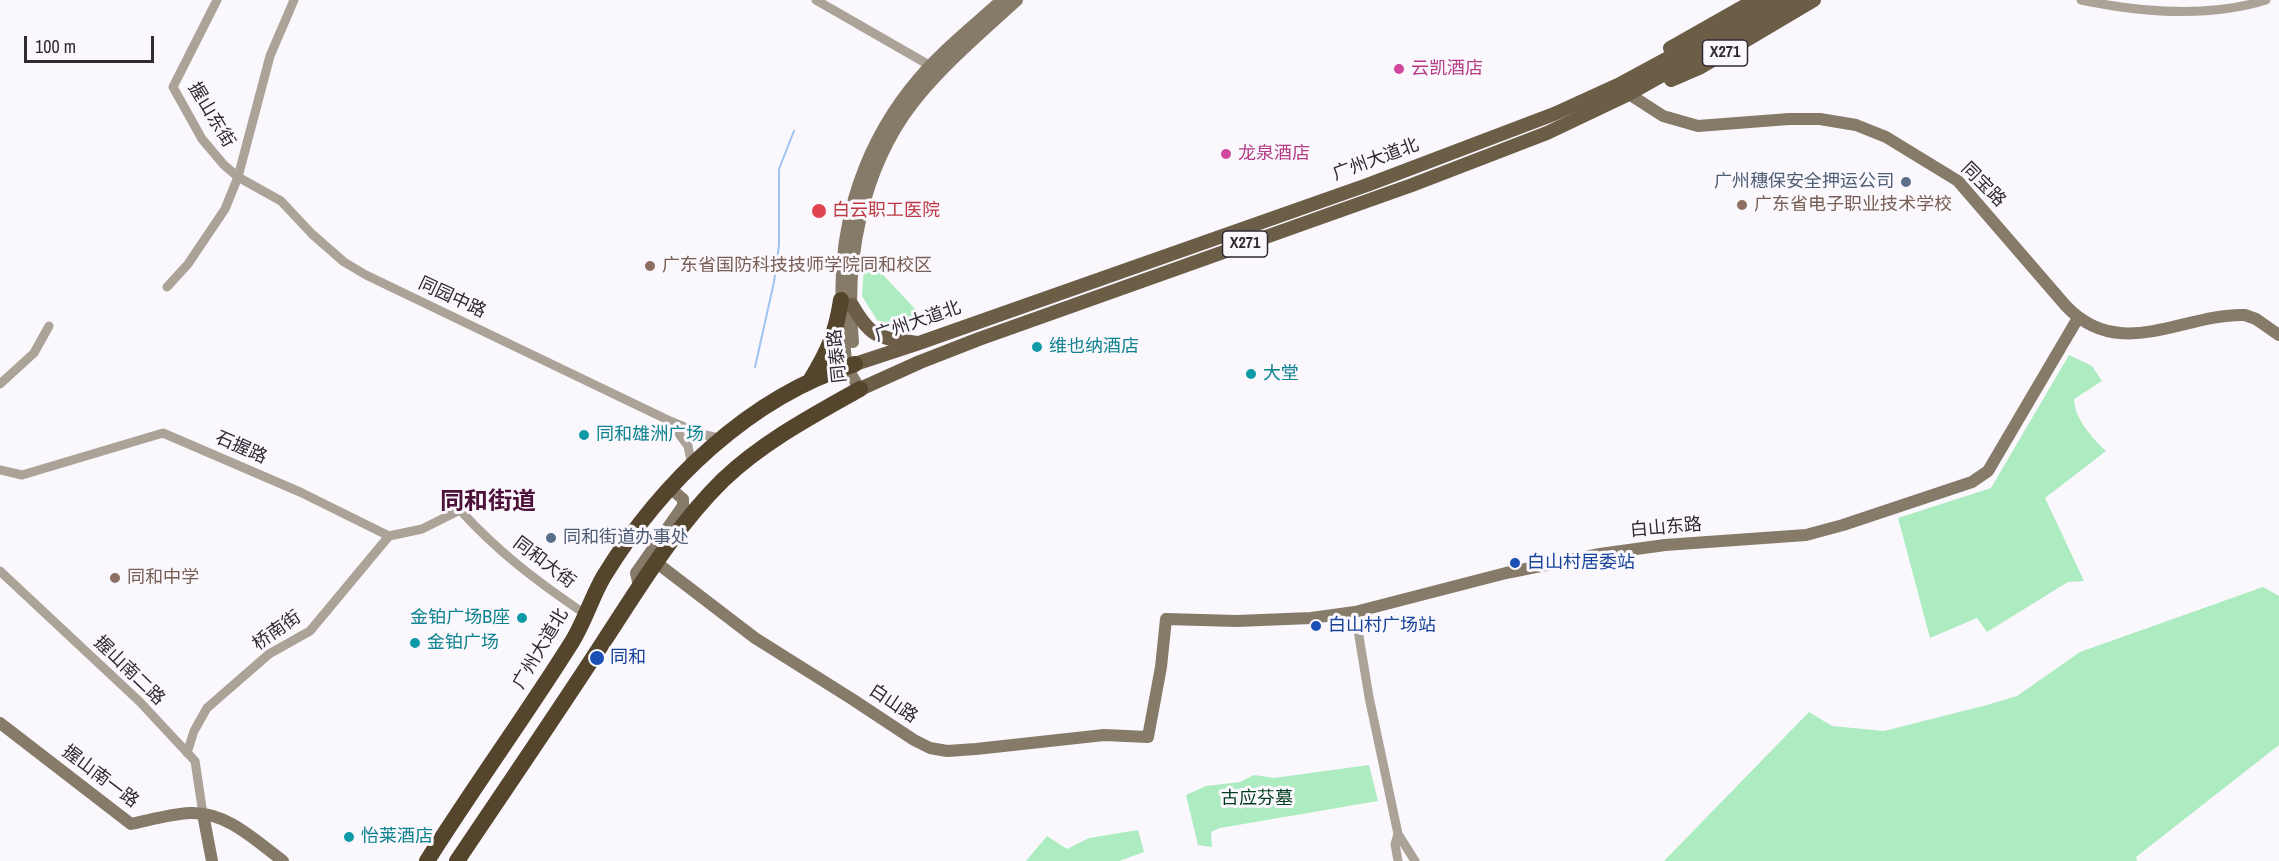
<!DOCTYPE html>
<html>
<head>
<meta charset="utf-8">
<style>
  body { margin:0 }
  #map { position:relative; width:2279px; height:861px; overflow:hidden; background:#faf7fd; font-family:"Archivo Narrow",sans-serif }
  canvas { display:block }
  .scale { position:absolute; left:24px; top:36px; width:130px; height:27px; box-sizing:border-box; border:3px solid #302934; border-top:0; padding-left:8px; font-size:18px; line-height:21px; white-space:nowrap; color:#302934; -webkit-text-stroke:4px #faf7fd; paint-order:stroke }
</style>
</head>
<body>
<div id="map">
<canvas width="2279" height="861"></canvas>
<div class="scale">100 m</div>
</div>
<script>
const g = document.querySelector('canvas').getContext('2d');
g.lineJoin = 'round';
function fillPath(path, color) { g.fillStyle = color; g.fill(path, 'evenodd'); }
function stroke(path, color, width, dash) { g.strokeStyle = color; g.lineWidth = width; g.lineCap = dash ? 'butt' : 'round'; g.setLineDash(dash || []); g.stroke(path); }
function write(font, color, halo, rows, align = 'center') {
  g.font = font + ' "Archivo Narrow","Noto Sans SC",sans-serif'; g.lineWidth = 6; g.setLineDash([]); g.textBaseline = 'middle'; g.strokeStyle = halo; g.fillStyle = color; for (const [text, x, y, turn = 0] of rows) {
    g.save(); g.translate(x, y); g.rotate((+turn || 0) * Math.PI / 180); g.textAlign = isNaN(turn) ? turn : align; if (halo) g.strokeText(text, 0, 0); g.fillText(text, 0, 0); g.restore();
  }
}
const green = new Path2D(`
  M 873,264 L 915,309 L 917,320 L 915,324 L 885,323 L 877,320 L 862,296 L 864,267 Z
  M 2069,355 L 2092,366 L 2102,381 L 2074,399 C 2074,418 2093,439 2106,451 L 2045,498 L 2084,581 L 2068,582 L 1987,632 L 1977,618 L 1930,638 L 1898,518 L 1991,488 Z
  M 2263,587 L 2279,596 L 2279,745 L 2136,857 L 2137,861 L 1664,861 L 1809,712 L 1832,726 L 1884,731 L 1987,705 L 2017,696 L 2080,652 Z
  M 1369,765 L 1378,801 L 1220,828 L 1211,832 L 1212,847 L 1198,845 L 1186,795 L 1206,786 L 1240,782 L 1254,775 L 1274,778 Z
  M 1138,830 L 1144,852 L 1119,861 L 1026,861 L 1047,836 L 1067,849 L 1089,838 Z`);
const stream = new Path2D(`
  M 755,367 L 774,282 L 779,245 L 779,169 L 794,131`);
const street = new Path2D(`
  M 217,0 L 173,87 L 202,139 L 224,165 L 238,177 L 281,201 L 312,234 L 344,262 L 366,275 L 670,421 L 701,434 L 723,439
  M 816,0 L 936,69
  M 2081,0 C 2139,12 2209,18 2266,0
  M 167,287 L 188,264 L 225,209 L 238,177 L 270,56 L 294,0
  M 0,384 L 34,353 L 49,326
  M 671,423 L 688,446 L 692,466
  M 0,470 L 22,475 L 163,433 L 300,492 L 389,536 L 422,529 L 460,510 C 499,553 538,582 585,614
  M 0,571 L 139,701 L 195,761 L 203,814
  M 1355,612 L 1369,697 L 1398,834 L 1415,861
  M 187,753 L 194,731 L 207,708 L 269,654 L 310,631 L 389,536
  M 1398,834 L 1395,844 L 1398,861`);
const secondary = new Path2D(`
  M 1629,94 L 1663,116 L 1698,126 L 1789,119 L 1820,119 L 1856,125 L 1886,137 L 1958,181 L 2066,306 C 2120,363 2183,313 2245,315 L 2256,319 L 2279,335
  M 853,342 C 845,260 862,169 913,103 C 943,65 981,33 1017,0
  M 860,389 C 856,382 849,373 847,365 C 844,351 844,334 843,320 C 835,237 859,154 910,89 C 936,55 971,28 1002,0
  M 657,563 L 755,638 L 852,699 L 914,740 L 930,748 L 947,751 L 976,749 L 1104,735 L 1148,737 L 1161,667 L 1166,619 L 1237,621 L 1311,618 L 1355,612 L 1506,573 L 1600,554 L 1665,545 L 1806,535 L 1843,525 L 1972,482 L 1988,471 L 2078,318
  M 639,586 L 636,573 L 683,506 L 683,499 L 670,488
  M 0,723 L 131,824 C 150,820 170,814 190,813 C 226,811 256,841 283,861
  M 203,814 L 212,861`);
const primary = new Path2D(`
  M 1670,48 L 1755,0
  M 1671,80 L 1701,67 L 1814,0
  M 852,305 C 872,340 880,337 917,343
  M 855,364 L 919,343 L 1367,185 L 1554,114 L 1622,83 L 1775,0
  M 860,389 L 920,362 L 979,339 L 1412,185 L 1547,133 L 1629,94 L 1796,0`);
const highway = new Path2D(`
  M 810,381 C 828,352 836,333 841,300
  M 427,861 C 473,788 524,718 570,645 C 584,624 591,598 604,576 C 661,483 749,397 855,364
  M 457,861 C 506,788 556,715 604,641 C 640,586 676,526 723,480 C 763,442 812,416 860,389`);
const markers = [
  [1399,69,6,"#d1479c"],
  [1226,154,6,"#d1479c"],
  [1906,182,6,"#5c6f8a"],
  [1742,205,6,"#8d6e63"],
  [819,211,8,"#e0444e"],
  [650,266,6,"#8d6e63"],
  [1037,347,6,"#0f9aa8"],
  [1251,374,6,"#0f9aa8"],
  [584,435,6,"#0f9aa8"],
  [551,538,6,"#5c6f8a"],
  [1515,563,6,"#1a4fb4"],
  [115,578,6,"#8d6e63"],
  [522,618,6,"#0f9aa8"],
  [1316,626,6,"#1a4fb4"],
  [415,643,6,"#0f9aa8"],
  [597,658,8,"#1a4fb4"],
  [349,837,6,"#0f9aa8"]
];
const shields = [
  [1725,53,45],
  [1245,244,45]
];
const shieldNames = [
  ["X271",1725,53],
  ["X271",1245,244]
];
const hotelNames = [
  ["云凯酒店",1411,69],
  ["龙泉酒店",1238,154]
];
const streetNames = [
  ["握山东街",211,115,59],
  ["广州大道北",1376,160,-20],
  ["同宝路",1983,185,45],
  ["同园中路",452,298,25],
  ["广州大道北",918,322,-19],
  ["同泰路",838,356,-96],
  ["石握路",241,448,24],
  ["白山东路",1666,528,-5],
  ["同和大街",544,563,37],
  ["桥南街",277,631,-35],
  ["广州大道北",541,649,-59],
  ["握山南二路",129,671,44],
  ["白山路",893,704,34],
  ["握山南一路",100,777,37]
];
const serviceNames = [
  ["广州穗保安全押运公司",1894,182],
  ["同和街道办事处",563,538,"left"]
];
const educationNames = [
  ["广东省电子职业技术学校",1754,205],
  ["广东省国防科技技师学院同和校区",662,266],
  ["同和中学",127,578]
];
const healthNames = [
  ["白云职工医院",832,211]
];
const cultureNames = [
  ["维也纳酒店",1049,347],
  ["大堂",1263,374],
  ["同和雄洲广场",596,435],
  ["金铂广场B座",510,618,"right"],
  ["金铂广场",427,643],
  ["怡莱酒店",361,837]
];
const transitNames = [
  ["白山村居委站",1527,563],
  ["白山村广场站",1328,626],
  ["同和",610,658]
];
const parkNames = [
  ["古应芬墓",1257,799]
];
const districtNames = [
  ["同和街道",488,503]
];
fillPath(green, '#acecc0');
stroke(stream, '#9dc3f3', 2);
stroke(street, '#aba397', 9);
stroke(secondary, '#867a68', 12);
stroke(primary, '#6c5d47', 14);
stroke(highway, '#55452c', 16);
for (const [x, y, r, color] of markers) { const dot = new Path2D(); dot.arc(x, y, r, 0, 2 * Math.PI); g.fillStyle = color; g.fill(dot); stroke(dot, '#faf7fd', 2); }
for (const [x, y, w] of shields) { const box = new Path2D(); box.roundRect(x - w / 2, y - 13, w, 26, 4.5); g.fillStyle = '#faf7fd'; g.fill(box); stroke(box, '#302934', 1.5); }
write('bold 16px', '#302934', null, shieldNames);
write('18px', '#b23c85', '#faf7fd', hotelNames, 'left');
write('18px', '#302934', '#faf7fd', streetNames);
write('18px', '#4e5e75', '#faf7fd', serviceNames, 'right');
write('18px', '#785e54', '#faf7fd', educationNames, 'left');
write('18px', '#be3a42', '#faf7fd', healthNames, 'left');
write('18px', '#0d838f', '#faf7fd', cultureNames, 'left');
write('18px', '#164399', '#faf7fd', transitNames, 'left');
write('18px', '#003c1e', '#faf7fd', parkNames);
write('bold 24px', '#4c123a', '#faf7fd', districtNames);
</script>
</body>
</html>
